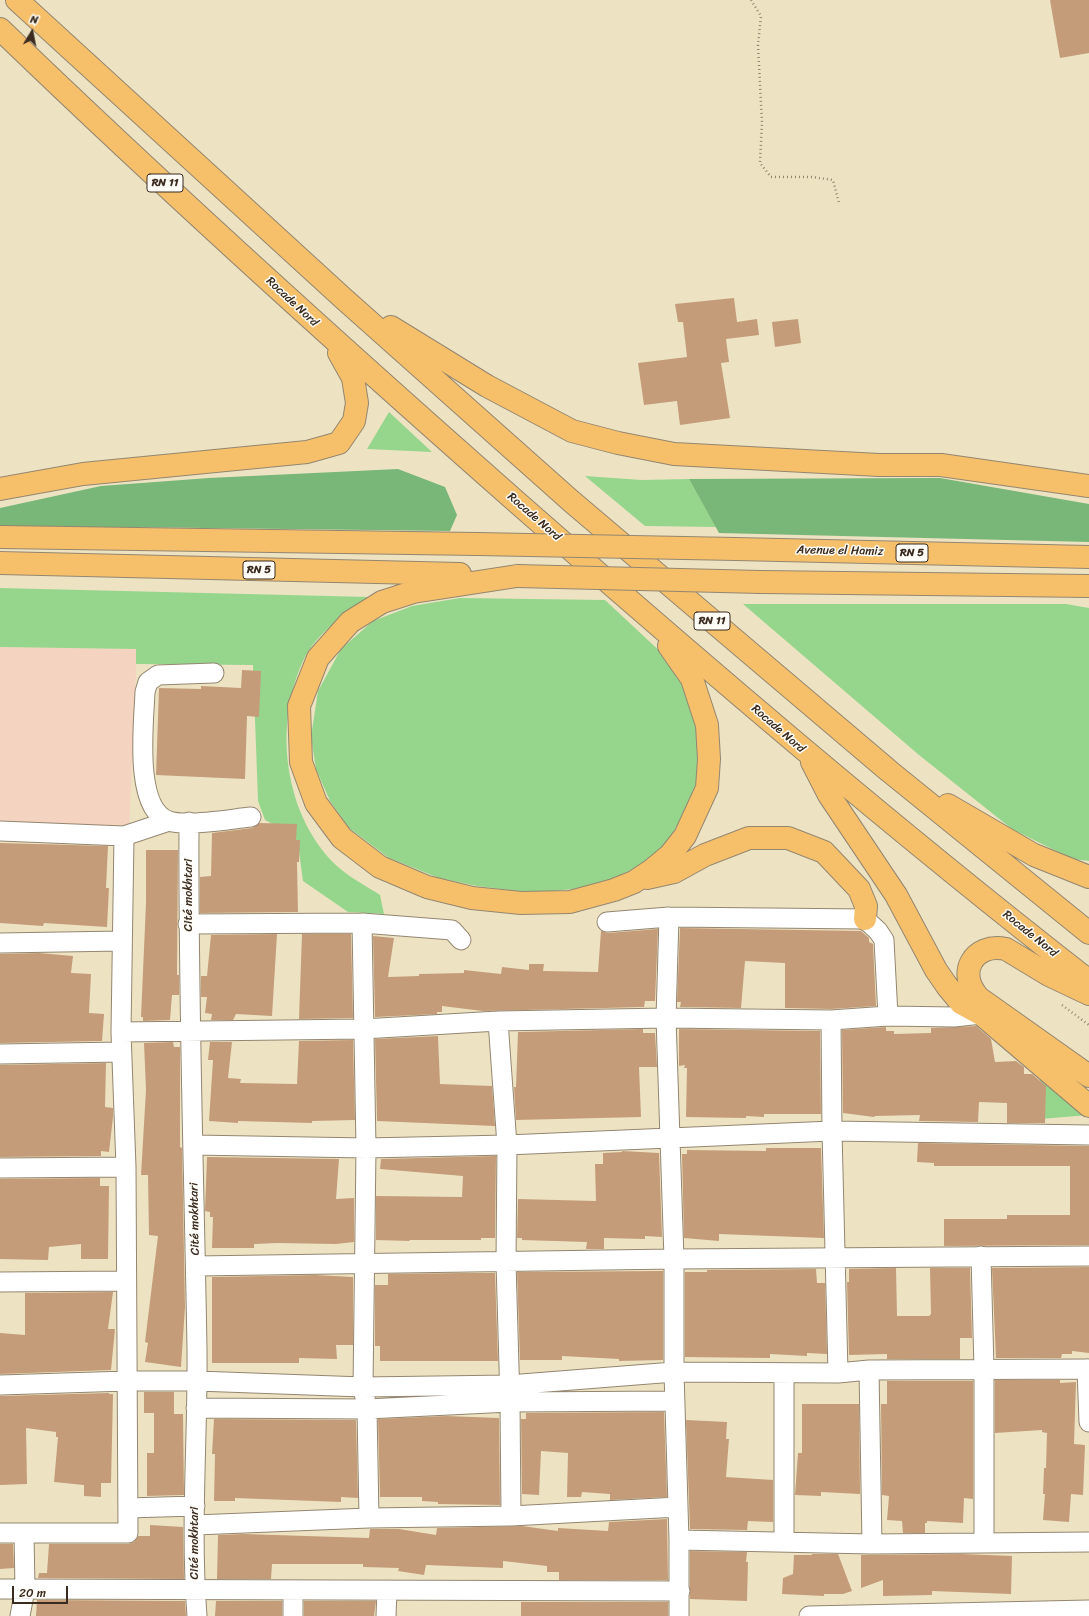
<!DOCTYPE html>
<html>
<head>
<meta charset="utf-8">
<style>
  body { margin:0 }
  #map { position:relative; width:1089px; height:1616px; overflow:hidden; background:#ede3c3; font-family:Sriracha,sans-serif }
  canvas { display:block }
  .north { position:absolute; left:12px; top:12px; width:40px; height:40px; -webkit-text-stroke:3px #fdfcf7; paint-order:stroke; rotate:10deg; font-size:11px; font-weight:700; line-height:16px; text-align:center; color:#3b2a1e }
  .north::after { content:''; display:block; margin:auto; width:14px; height:18px; background:#3b2a1e; clip-path:polygon(50% 0,100% 100%,50% 72%,0 100%) }
  .scale { position:absolute; left:12px; top:1586px; width:56px; height:18px; box-sizing:border-box; border:2px solid #3b2a1e; border-top:0; padding-left:5px; font-size:12px; line-height:14px; white-space:nowrap; color:#3b2a1e; -webkit-text-stroke:3px #fdfcf7; paint-order:stroke }
</style>
</head>
<body>
<div id="map">
<canvas width="1089" height="1616"></canvas>
<div class="north">N</div>
<div class="scale">20 m</div>
</div>
<script>
const g = document.querySelector('canvas').getContext('2d');
g.lineJoin = 'round';
function fillPath(path, color) { g.fillStyle = color; g.fill(path, 'evenodd'); }
function stroke(path, color, width, dash) { g.strokeStyle = color; g.lineWidth = width; g.lineCap = dash ? 'butt' : 'round'; g.setLineDash(dash || []); g.stroke(path); }
function write(font, color, halo, rows, align = 'center') {
  g.font = font + ' Sriracha,sans-serif'; g.lineWidth = 3; g.setLineDash([]); g.textBaseline = 'middle'; g.strokeStyle = halo; g.fillStyle = color; for (const [text, x, y, turn = 0] of rows) {
    g.save(); g.translate(x, y); g.rotate((+turn || 0) * Math.PI / 180); g.textAlign = isNaN(turn) ? turn : align; if (halo) g.strokeText(text, 0, 0); g.fillText(text, 0, 0); g.restore();
  }
}
const built = new Path2D(`
  M 0,647 L 137,649 L 129,833 L 0,832 Z`);
const green = new Path2D(`
  M 389,412 L 432,452 L 367,449 Z
  M 585,476 L 642,480 L 689,479 L 716,527 L 645,526 Z
  M 0,588 L 370,597 C 346,613 316,633 303,661 C 273,726 284,816 337,866 C 349,877 366,886 380,895 L 384,914 L 348,912 L 303,881 L 298,844 L 282,829 L 265,820 L 258,801 L 253,665 L 136,664 L 136,649 L 0,647 Z
  M 460,598 L 605,600 L 666,657 L 676,670 L 694,706 L 701,763 L 694,795 L 664,849 L 639,866 L 614,878 L 583,888 L 534,893 L 477,886 L 439,878 L 389,858 L 349,828 L 330,801 L 316,769 L 311,737 L 318,691 L 341,649 L 373,621 L 412,606 Z
  M 743,604 L 1066,604 L 1089,608 L 1089,861 L 1072,859 L 1012,829 L 919,755 Z
  M 1040,1071 L 1088,1115 L 1041,1119 Z`);
const forest = new Path2D(`
  M 398,469 L 445,487 L 457,515 L 450,531 L 126,527 L 0,530 L 0,508 L 101,486 L 209,478 Z
  M 940,478 L 1089,504 L 1089,542 L 719,533 L 689,479 Z`);
const building = new Path2D(`
  M 1050,0 L 1089,0 L 1089,53 L 1060,58 Z
  M 734,298 L 737,322 L 757,319 L 759,335 L 726,339 L 729,362 L 721,363 L 730,418 L 680,425 L 677,401 L 644,405 L 638,363 L 687,357 L 683,322 L 678,322 L 675,304 Z
  M 798,319 L 801,343 L 775,347 L 772,322 Z
  M 242,670 L 261,671 L 259,717 L 247,716 L 245,779 L 156,775 L 159,688 L 201,689 L 201,686 L 241,688 Z
  M 260,823 L 297,824 L 296,840 L 300,840 L 299,862 L 297,862 L 298,912 L 200,913 L 200,877 L 211,876 L 212,833 L 252,828 Z
  M 0,843 L 108,846 L 106,888 L 109,888 L 107,927 L 44,923 L 43,926 L 0,923 Z
  M 146,850 L 178,850 L 177,975 L 179,975 L 179,995 L 172,995 L 170,1020 L 143,1021 L 143,1017 L 141,1017 L 146,903 Z
  M 680,928 L 861,931 L 869,938 L 869,942 L 873,944 L 876,1006 L 831,1009 L 785,1008 L 785,963 L 745,961 L 741,1008 L 680,1007 L 681,1002 L 677,1002 Z
  M 658,929 L 655,1001 L 645,1001 L 644,1007 L 483,1011 L 442,1006 L 442,1012 L 437,1012 L 437,1014 L 375,1017 L 373,936 L 394,938 L 388,977 L 419,976 L 419,974 L 464,973 L 464,970 L 501,974 L 502,967 L 529,970 L 529,964 L 544,964 L 543,971 L 598,972 L 601,931 L 608,933 Z
  M 277,934 L 272,1016 L 236,1014 L 233,1020 L 211,1020 L 212,1014 L 205,1013 L 207,997 L 201,997 L 201,976 L 207,976 L 211,935 Z
  M 302,934 L 351,934 L 353,1018 L 299,1019 Z
  M 39,953 L 73,956 L 71,973 L 91,974 L 89,1013 L 104,1014 L 102,1041 L 0,1043 L 0,954 Z
  M 976,1026 L 991,1039 L 995,1062 L 1016,1061 L 1024,1067 L 1024,1074 L 1032,1074 L 1046,1086 L 1045,1123 L 1007,1123 L 1007,1103 L 979,1102 L 978,1122 L 919,1121 L 920,1115 L 875,1116 L 874,1117 L 843,1113 L 842,1030 L 886,1027 L 886,1031 L 894,1031 L 894,1034 L 931,1033 L 931,1028 Z
  M 643,1029 L 643,1033 L 655,1033 L 657,1067 L 639,1067 L 641,1117 L 516,1120 L 514,1087 L 516,1087 L 518,1032 Z
  M 679,1029 L 820,1031 L 821,1114 L 764,1114 L 764,1117 L 746,1116 L 746,1118 L 686,1117 L 687,1068 L 684,1068 L 685,1065 L 679,1066 Z
  M 438,1036 L 440,1084 L 492,1086 L 495,1126 L 377,1121 L 375,1039 Z
  M 353,1040 L 355,1120 L 312,1121 L 312,1123 L 238,1121 L 238,1123 L 209,1121 L 213,1060 L 208,1060 L 210,1042 L 232,1042 L 228,1078 L 241,1079 L 240,1083 L 297,1084 L 299,1041 Z
  M 173,1042 L 174,1047 L 180,1047 L 180,1147 L 182,1148 L 185,1307 L 181,1367 L 145,1362 L 148,1343 L 145,1342 L 158,1236 L 149,1235 L 148,1175 L 141,1175 L 146,1090 L 144,1043 Z
  M 106,1063 L 105,1107 L 113,1108 L 113,1117 L 109,1152 L 101,1151 L 101,1156 L 0,1157 L 0,1065 Z
  M 918,1143 L 1089,1146 L 1089,1245 L 944,1246 L 944,1219 L 1007,1219 L 1007,1215 L 1070,1215 L 1070,1166 L 934,1166 L 934,1163 L 917,1162 Z
  M 766,1148 L 821,1148 L 824,1238 L 719,1234 L 719,1241 L 684,1238 L 682,1154 L 687,1154 L 687,1150 L 766,1151 Z
  M 622,1151 L 659,1153 L 662,1237 L 645,1236 L 645,1239 L 604,1238 L 604,1249 L 586,1249 L 587,1242 L 522,1240 L 522,1238 L 517,1238 L 518,1199 L 596,1201 L 595,1164 L 603,1164 L 603,1153 L 622,1152 Z
  M 496,1156 L 495,1238 L 481,1238 L 481,1240 L 409,1240 L 410,1241 L 376,1240 L 376,1196 L 462,1197 L 463,1176 L 380,1169 L 381,1159 Z
  M 207,1157 L 339,1159 L 336,1199 L 354,1198 L 354,1242 L 336,1244 L 277,1243 L 254,1244 L 254,1248 L 212,1248 L 213,1217 L 210,1217 L 210,1212 L 205,1211 Z
  M 100,1178 L 100,1186 L 109,1186 L 108,1259 L 81,1259 L 81,1244 L 49,1247 L 48,1260 L 0,1259 L 0,1179 Z
  M 1089,1267 L 1089,1353 L 1072,1351 L 1072,1354 L 1062,1354 L 1061,1358 L 996,1358 L 992,1268 Z
  M 896,1268 L 897,1316 L 929,1316 L 931,1314 L 930,1268 L 970,1268 L 972,1338 L 960,1338 L 960,1359 L 887,1359 L 887,1354 L 849,1355 L 847,1282 L 849,1282 L 849,1269 Z
  M 816,1269 L 817,1283 L 825,1283 L 827,1354 L 807,1353 L 807,1356 L 770,1354 L 770,1358 L 685,1357 L 685,1272 L 707,1272 L 707,1270 Z
  M 663,1271 L 663,1360 L 619,1361 L 619,1359 L 562,1356 L 562,1360 L 520,1360 L 517,1272 Z
  M 461,1273 L 495,1273 L 498,1361 L 380,1361 L 380,1346 L 375,1346 L 375,1285 L 388,1285 L 388,1274 Z
  M 315,1275 L 353,1277 L 353,1345 L 336,1345 L 337,1359 L 299,1358 L 299,1363 L 212,1363 L 212,1277 Z
  M 113,1292 L 108,1329 L 115,1329 L 111,1370 L 0,1374 L 0,1333 L 25,1335 L 25,1293 Z
  M 995,1380 L 1060,1380 L 1060,1383 L 1076,1382 L 1074,1444 L 1085,1445 L 1083,1495 L 1071,1494 L 1069,1522 L 1043,1520 L 1045,1494 L 1043,1494 L 1044,1468 L 1046,1468 L 1047,1433 L 1042,1432 L 1042,1430 L 995,1433 Z
  M 887,1381 L 973,1381 L 973,1499 L 964,1498 L 963,1523 L 927,1521 L 927,1523 L 925,1523 L 925,1533 L 903,1533 L 902,1521 L 887,1520 L 889,1496 L 882,1495 L 881,1404 L 887,1404 Z
  M 144,1392 L 174,1392 L 174,1414 L 183,1414 L 184,1495 L 147,1496 L 147,1453 L 154,1453 L 154,1413 L 144,1413 Z
  M 109,1393 L 109,1394 L 113,1394 L 111,1483 L 101,1483 L 101,1497 L 84,1496 L 84,1485 L 54,1482 L 58,1437 L 56,1437 L 56,1432 L 26,1428 L 27,1484 L 0,1485 L 0,1396 Z
  M 802,1404 L 859,1404 L 860,1494 L 821,1492 L 821,1496 L 795,1495 L 798,1453 L 802,1453 Z
  M 664,1412 L 667,1497 L 610,1500 L 610,1494 L 582,1492 L 581,1497 L 567,1497 L 568,1453 L 541,1451 L 539,1495 L 522,1494 L 521,1419 L 526,1419 L 526,1413 Z
  M 446,1416 L 499,1418 L 500,1505 L 438,1504 L 438,1502 L 422,1501 L 422,1497 L 380,1497 L 378,1419 Z
  M 214,1419 L 356,1420 L 358,1498 L 341,1497 L 341,1502 L 235,1498 L 235,1501 L 214,1501 L 215,1454 L 212,1454 Z
  M 686,1420 L 727,1422 L 726,1439 L 729,1439 L 726,1477 L 773,1480 L 773,1522 L 748,1521 L 747,1530 L 690,1529 Z
  M 667,1519 L 668,1580 L 559,1580 L 559,1572 L 547,1572 L 547,1566 L 503,1561 L 503,1568 L 426,1565 L 424,1575 L 398,1571 L 399,1568 L 363,1567 L 363,1564 L 272,1564 L 271,1579 L 217,1579 L 218,1535 L 243,1534 L 369,1538 L 370,1529 L 399,1529 L 436,1535 L 437,1528 L 522,1526 L 558,1531 L 558,1528 L 608,1531 L 609,1522 Z
  M 150,1525 L 183,1527 L 184,1579 L 38,1578 L 39,1573 L 47,1573 L 49,1544 L 128,1544 L 134,1542 L 138,1536 L 150,1536 Z
  M 0,1544 L 13,1544 L 14,1568 L 0,1569 Z
  M 690,1551 L 747,1552 L 746,1562 L 748,1562 L 747,1601 L 690,1599 Z
  M 812,1554 L 838,1554 L 852,1591 L 843,1594 L 824,1594 L 824,1596 L 782,1594 L 783,1578 L 793,1574 L 794,1555 L 812,1555 Z
  M 962,1554 L 1012,1556 L 1011,1594 L 932,1591 L 932,1595 L 883,1596 L 883,1580 L 861,1588 L 861,1555 Z
  M 37,1600 L 185,1601 L 186,1616 L 36,1616 Z
  M 216,1601 L 282,1601 L 282,1616 L 215,1616 Z
  M 304,1601 L 376,1601 L 374,1616 L 304,1616 Z
  M 521,1602 L 668,1602 L 668,1616 L 521,1616 Z`);
const path = new Path2D(`
  M 751,0 L 761,16 L 758,45 L 762,123 L 760,163 L 771,177 L 813,177 L 833,180 L 839,203
  M 1062,1005 L 1089,1025`);
const minor = new Path2D(`
  M 214,673 L 158,675 L 148,682 L 145,692 C 144,721 133,809 169,821 C 187,827 230,819 251,817
  M 189,822 C 188,998 194,1173 197,1349 C 198,1438 190,1527 197,1616
  M 0,831 L 124,836 L 121,1032 L 126,1167 L 128,1533 L 0,1533
  M 124,836 L 169,821
  M 669,917 L 666,1018 L 674,1259 L 674,1372 L 679,1540 L 679,1616
  M 607,922 L 669,917 L 865,919 L 878,931 L 884,940 L 888,1016
  M 362,923 L 452,930 L 461,940
  M 188,924 L 362,923 L 366,1148 L 363,1387 L 367,1409 L 369,1518
  M 0,943 L 122,941
  M 831,1020 L 832,1131 L 838,1373
  M 498,1021 L 507,1145 L 506,1262 L 510,1402 L 511,1516
  M 121,1032 L 363,1029 L 498,1021 L 666,1018 L 831,1020 L 888,1016 L 954,1017 L 981,1014
  M 0,1054 L 121,1052
  M 194,1145 L 366,1148 L 507,1145 L 832,1131 L 1089,1135
  M 0,1168 L 126,1167
  M 981,1256 L 984,1369 L 984,1543
  M 196,1266 L 674,1259 L 1089,1256
  M 0,1282 L 126,1281
  M 1087,1369 L 1089,1422
  M 869,1370 L 872,1544
  M 784,1373 L 784,1542
  M 0,1385 L 127,1381 L 197,1381 L 363,1387 L 509,1385 L 674,1372 L 838,1373 L 869,1370 L 1089,1369
  M 196,1408 L 367,1409 L 510,1402 L 675,1401
  M 128,1508 L 195,1506
  M 195,1525 L 369,1518 L 511,1516 L 678,1507
  M 679,1540 L 872,1544 L 1089,1542
  M 0,1589 L 680,1591
  M 293,1591 L 293,1616
  M 20,1616 L 25,1589 L 24,1533
  M 386,1616 L 387,1591
  M 809,1616 L 1089,1610`);
const highway = new Path2D(`
  M 17,0 L 344,299 L 571,501 L 889,771 L 1089,933
  M 0,29 C 169,192 344,350 520,505 C 706,668 894,829 1089,981
  M 391,327 L 487,386 L 572,431 L 618,443 L 674,454 L 879,465 L 941,465 L 1089,486
  M 0,489 L 83,474 L 307,452 L 339,443 L 354,421 L 357,403 L 353,378 L 339,353
  M 0,537 L 477,544
  M 736,549 L 1089,557
  M 0,563 L 460,574
  M 517,576 L 413,592 L 382,602 L 350,622 L 318,658 L 299,706 L 301,762 L 316,803 L 342,838 L 380,867 L 427,887 L 472,898 L 521,903 L 570,902 L 614,890 L 634,882 L 652,870 L 670,855 L 685,836 L 707,788 L 709,759 L 707,725 L 692,679 L 669,646
  M 761,582 L 1089,586
  M 812,762 L 829,795 L 896,895 L 936,970 L 947,986 L 961,1003 L 981,1014 L 1089,1106
  M 948,805 L 1034,855 L 1089,877
  M 647,878 L 674,872 L 705,855 L 749,838 L 788,838 L 824,852 L 859,889 L 866,906 L 865,919
  M 1089,994 L 1049,975 L 1006,949 C 973,942 956,974 979,998 L 1089,1076`);
const highwayBridge = new Path2D(`
  M 477,544 L 736,549
  M 517,576 L 761,582`);
const shields = [
  [165,183,36],
  [912,553,32],
  [259,570,32],
  [712,621,36]
];
const shieldNames = [
  ["RN 11",165,183],
  ["RN 5",912,553],
  ["RN 5",259,570],
  ["RN 11",712,621]
];
const streetNames = [
  ["Rocade Nord",292,302,43],
  ["Rocade Nord",534,517,41],
  ["Avenue el Hamiz",840,551,1],
  ["Rocade Nord",778,729,41],
  ["Cité mokhtari",189,895,-90],
  ["Rocade Nord",1030,934,39],
  ["Cité mokhtari",195,1219,-91],
  ["Cité mokhtari",195,1543,-90]
];
fillPath(built, '#f4d3c1');
fillPath(green, '#96d68c');
fillPath(forest, '#78b778');
fillPath(building, '#c49c79');
stroke(minor, '#948670', 21);
stroke(highway, '#948670', 24);
stroke(path, '#948670', 2.5, [1, 3]);
stroke(minor, '#fff', 19);
stroke(highway, '#f6c06b', 22);
stroke(highwayBridge, '#948670', 24, []);
stroke(highwayBridge, '#f6c06b', 22);
for (const [x, y, w] of shields) { const box = new Path2D(); box.roundRect(x - w / 2, y - 9, w, 18, 3); g.fillStyle = '#fdfcf7'; g.fill(box); stroke(box, '#3b2a1e', 1); }
write('bold 11px', '#3b2a1e', null, shieldNames);
write('12px', '#3b2a1e', '#fdfcf7', streetNames);
</script>
</body>
</html>
